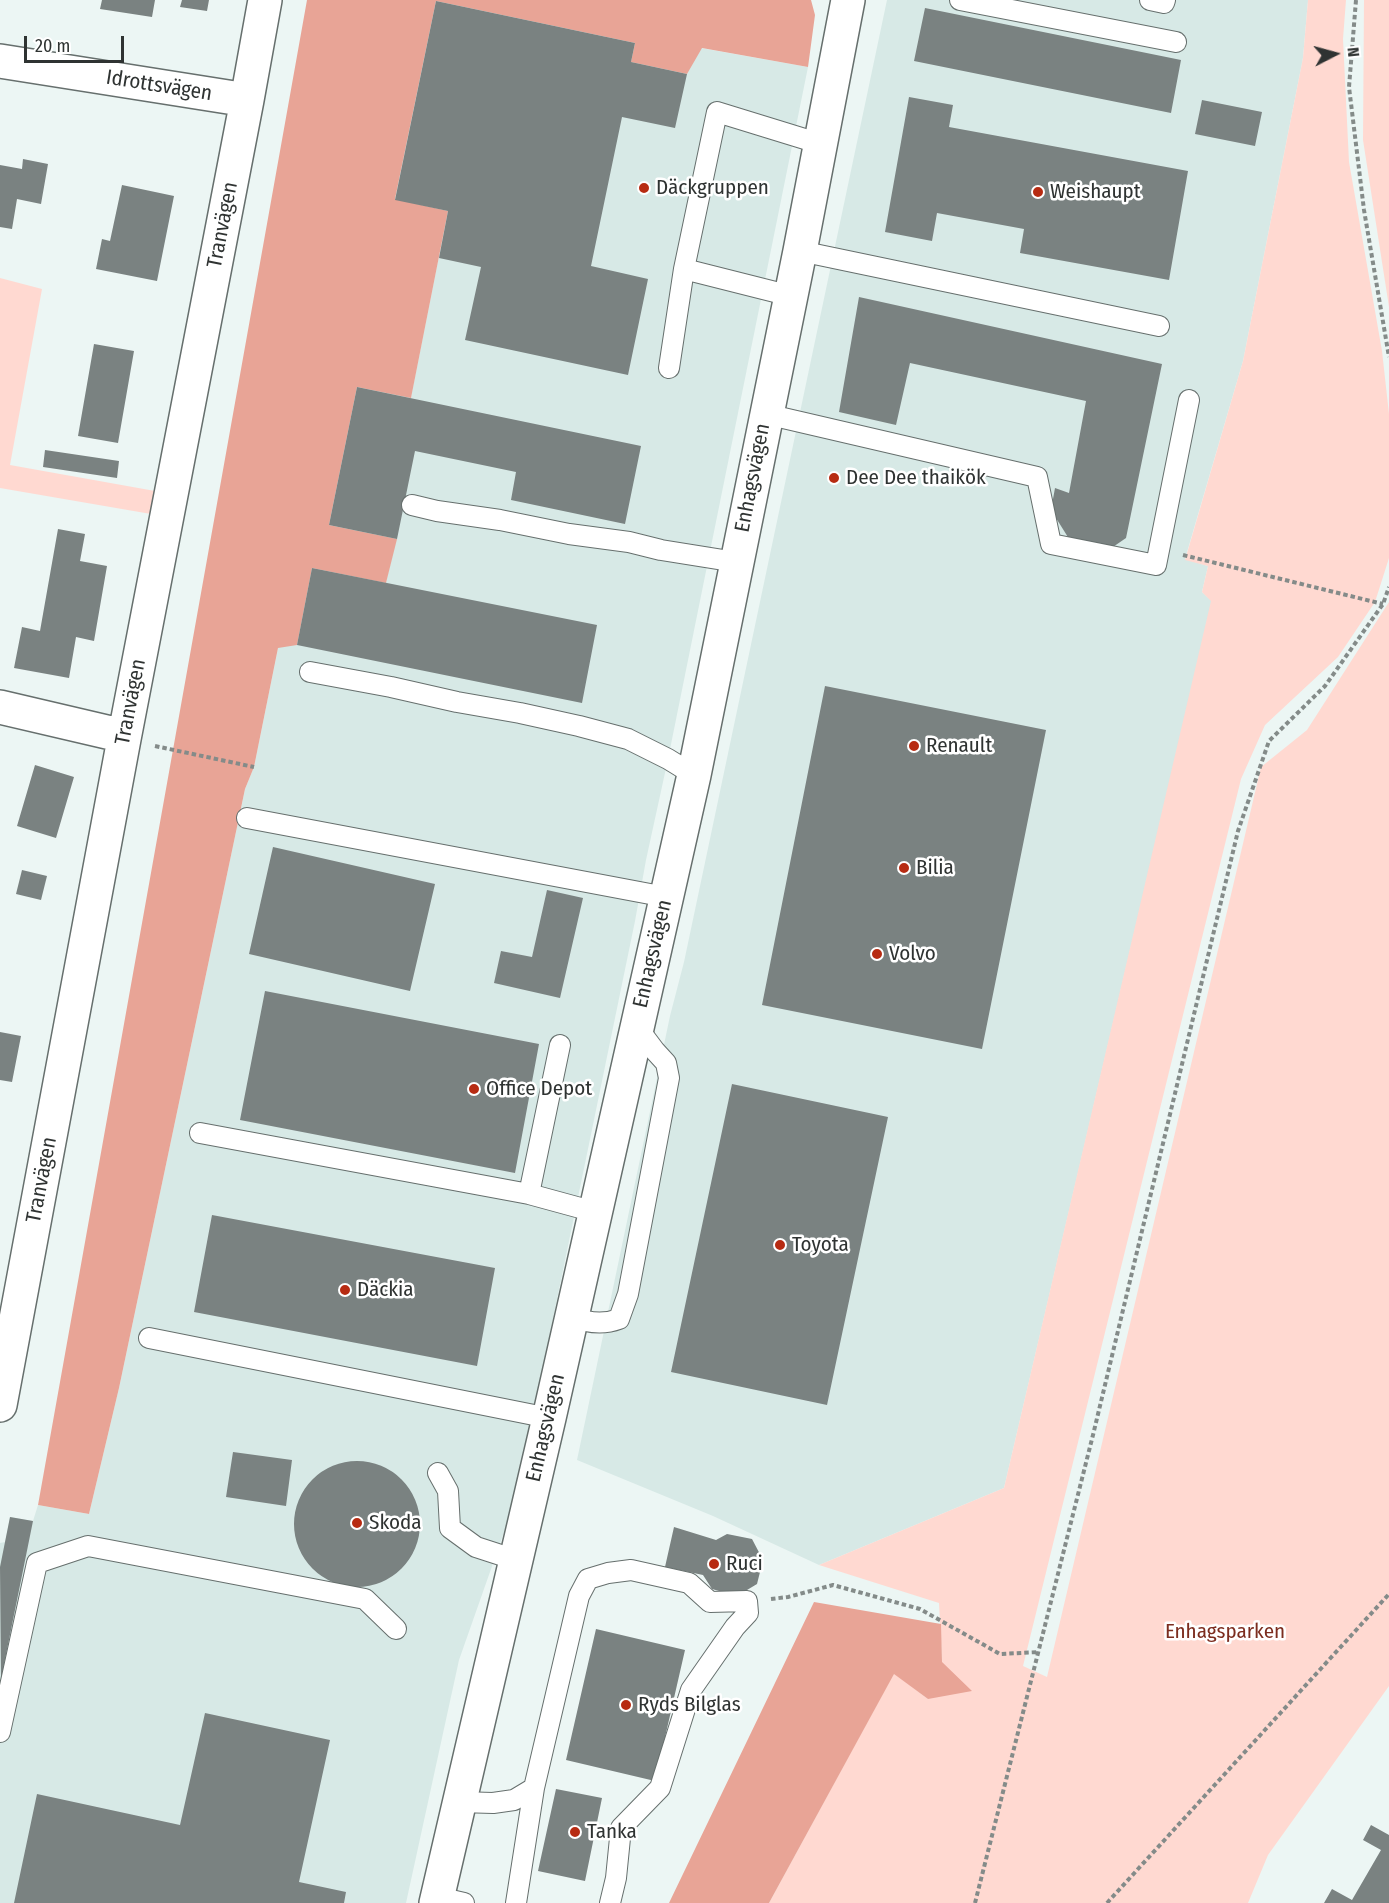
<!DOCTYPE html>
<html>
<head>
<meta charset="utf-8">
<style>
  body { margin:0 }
  #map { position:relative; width:1389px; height:1903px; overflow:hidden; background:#ecf6f4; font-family:"Fira Sans Condensed",sans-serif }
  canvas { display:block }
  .north { position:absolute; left:1305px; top:24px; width:60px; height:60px; -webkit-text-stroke:4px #fff; paint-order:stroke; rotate:84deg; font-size:16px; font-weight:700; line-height:24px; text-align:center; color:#2f3332 }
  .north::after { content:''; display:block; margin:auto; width:21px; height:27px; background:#2f3332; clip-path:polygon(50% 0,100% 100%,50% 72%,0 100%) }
  .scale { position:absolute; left:24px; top:36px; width:100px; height:27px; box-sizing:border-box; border:3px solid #2f3332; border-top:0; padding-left:8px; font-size:18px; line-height:21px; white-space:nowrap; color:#2f3332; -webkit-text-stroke:4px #fff; paint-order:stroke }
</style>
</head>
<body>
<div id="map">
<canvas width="1389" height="1903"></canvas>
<div class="north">N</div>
<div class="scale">20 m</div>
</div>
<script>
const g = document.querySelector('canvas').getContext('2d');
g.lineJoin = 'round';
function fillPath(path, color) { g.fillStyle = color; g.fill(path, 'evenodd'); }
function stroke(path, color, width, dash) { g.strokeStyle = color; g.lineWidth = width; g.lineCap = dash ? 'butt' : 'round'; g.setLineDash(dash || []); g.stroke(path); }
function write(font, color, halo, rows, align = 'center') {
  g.font = font + ' "Fira Sans Condensed",sans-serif'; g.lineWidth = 5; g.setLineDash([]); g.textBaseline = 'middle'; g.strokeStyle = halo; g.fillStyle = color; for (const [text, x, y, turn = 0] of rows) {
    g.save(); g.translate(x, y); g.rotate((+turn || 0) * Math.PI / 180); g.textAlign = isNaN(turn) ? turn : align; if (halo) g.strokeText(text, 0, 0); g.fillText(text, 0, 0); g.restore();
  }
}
const built = new Path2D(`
  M 887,0 L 1308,0 L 1303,58 L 1243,361 L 1185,559 L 1208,566 L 1202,592 L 1212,601 L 1004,1488 L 819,1565 L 713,1516 L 577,1460 L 670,1016 L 684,962 Z
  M 436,1 L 635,43 L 632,62 L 686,74 L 701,48 L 808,67 L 668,759 L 646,860 L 635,921 L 516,1498 L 459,1660 L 406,1903 L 0,1903 L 0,1543 L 5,1542 L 10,1517 L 33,1521 L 38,1505 L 89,1514 L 119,1388 L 245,789 L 254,767 L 278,648 L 312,568 L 386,582 L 396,540 L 329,525 L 357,387 L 411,397 L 448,211 L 395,200 Z`);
const green = new Path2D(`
  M 1308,0 L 1346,0 L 1343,39 L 1349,162 L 1382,351 L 1389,414 L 1389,558 L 1375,602 L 1338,657 L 1265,725 L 1241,779 L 1023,1666 L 1047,1677 L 1261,767 L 1307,730 L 1389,602 L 1389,1686 L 1268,1855 L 1248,1903 L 769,1903 L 894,1673 L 928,1699 L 942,1662 L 939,1603 L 819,1565 L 1004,1488 L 1211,601 L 1202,592 L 1208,566 L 1185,560 L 1243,361 L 1303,58 Z
  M 1364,0 L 1389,0 L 1389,307 L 1363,140 Z
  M 0,278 L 42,289 L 10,465 L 155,491 L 151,514 L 0,488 Z`);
const forest = new Path2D(`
  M 307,0 L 811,0 L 815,15 L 808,67 L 702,48 L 687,74 L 631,62 L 635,43 L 436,1 L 395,199 L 448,211 L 411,398 L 357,387 L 329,525 L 397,539 L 386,583 L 312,568 L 297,645 L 278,648 L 254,767 L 245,789 L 119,1388 L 89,1514 L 38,1505 Z
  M 814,1602 L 941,1624 L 942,1662 L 972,1691 L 928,1699 L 894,1674 L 769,1903 L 669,1903 Z`);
const building = new Path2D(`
  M 102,0 L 155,0 L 152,17 L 100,9 Z
  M 182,0 L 209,0 L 207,11 L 180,7 Z
  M 436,1 L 635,43 L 631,62 L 687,74 L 675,128 L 622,117 L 591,266 L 648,279 L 628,375 L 465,340 L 481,267 L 439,258 L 448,211 L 395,200 Z
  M 925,8 L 1181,60 L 1171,113 L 914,61 Z
  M 909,97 L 953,105 L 949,127 L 1188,171 L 1169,280 L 1020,253 L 1024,229 L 937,213 L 932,241 L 885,232 Z
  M 1202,100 L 1262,112 L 1255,146 L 1195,134 Z
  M 23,159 L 48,164 L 41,204 L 17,199 L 12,229 L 0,227 L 0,165 L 22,169 Z
  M 122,185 L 174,196 L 157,281 L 96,269 L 102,239 L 110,241 Z
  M 859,297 L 1162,364 L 1126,538 L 1110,549 L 1071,542 L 1051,510 L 1055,488 L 1069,493 L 1086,401 L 910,363 L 896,425 L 839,412 Z
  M 94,344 L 134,351 L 118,443 L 78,436 Z
  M 357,387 L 641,446 L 625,524 L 511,500 L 516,472 L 415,451 L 397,539 L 329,525 Z
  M 45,450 L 119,461 L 117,478 L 43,467 Z
  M 58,529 L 85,534 L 80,561 L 107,566 L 94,641 L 76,637 L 69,678 L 14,668 L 22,627 L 40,631 Z
  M 312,568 L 597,625 L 582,703 L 297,645 Z
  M 825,686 L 1046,730 L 982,1049 L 762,1005 Z
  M 35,765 L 74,777 L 56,838 L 17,826 Z
  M 273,847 L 435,884 L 410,991 L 249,954 Z
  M 22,870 L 47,876 L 41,900 L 16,894 Z
  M 547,890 L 583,898 L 560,998 L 494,983 L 501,951 L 532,957 Z
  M 265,991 L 539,1044 L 515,1173 L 240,1120 Z
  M 0,1032 L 21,1036 L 12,1082 L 0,1080 Z
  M 732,1084 L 888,1117 L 827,1405 L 671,1372 Z
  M 212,1215 L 495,1268 L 477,1366 L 194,1312 Z
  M 233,1452 L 292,1460 L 286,1506 L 226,1497 Z
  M294 1524a63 63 0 1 1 126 0a63 63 0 1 1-126 0Z
  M 10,1517 L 33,1521 L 1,1679 L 0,1567 Z
  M 674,1527 L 716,1540 L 727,1534 L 752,1539 L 763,1560 L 757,1584 L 737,1596 L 712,1589 L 703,1575 L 665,1567 Z
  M 596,1629 L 685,1650 L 655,1781 L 566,1760 Z
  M 205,1713 L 330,1740 L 299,1882 L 346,1892 L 344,1903 L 14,1903 L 37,1794 L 180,1825 Z
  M 556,1789 L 602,1798 L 585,1881 L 538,1871 Z
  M 1371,1825 L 1389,1835 L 1389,1903 L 1324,1903 L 1332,1889 L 1352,1900 L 1381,1850 L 1363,1840 Z`);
const path = new Path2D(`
  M 1356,0 L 1349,87 L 1364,210 L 1389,357
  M 1183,555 L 1383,604
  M 155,746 L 254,767
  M 771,1599 L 788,1597 L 833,1585 L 920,1609 L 1000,1654 L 1039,1652
  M 975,1903 L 1093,1435 L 1238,831 L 1269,741 L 1325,686 L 1383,604 L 1389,587
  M 1107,1903 L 1389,1594`);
const service = new Path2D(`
  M 960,0 L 1176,42
  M 1150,0 L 1164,3 L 1165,0
  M 800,251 L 1159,326
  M 684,269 L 791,296
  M 669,368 L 684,269 L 717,112 L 821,144
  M 766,414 L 1037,477 L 1051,544 L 1156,565 L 1189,400
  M 412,505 L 437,511 L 500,520 L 569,534 L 629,542 L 661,550 L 736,562
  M 310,672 L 391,687 L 457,702 L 520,713 L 579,726 L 628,739 L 668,759 L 694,775
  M 247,818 L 666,897
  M 200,1133 L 529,1194 L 595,1212
  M 529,1194 L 560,1045
  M 572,1316 C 587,1323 603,1325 619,1319 L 628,1294 L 669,1078 L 666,1063 L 655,1051 L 637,1027
  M 149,1338 L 549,1418
  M 438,1473 L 448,1491 L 450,1528 L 476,1547 L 516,1560
  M 0,1732 L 37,1563 L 88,1546 L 365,1599 L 396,1629
  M 459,1802 L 493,1803 L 514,1800 L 534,1788
  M 438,1897 L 464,1903
  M 516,1903 L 534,1788 L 579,1596 L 588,1579 L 608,1573 L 631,1570 L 689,1583 L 710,1602 L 747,1601 L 748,1613 L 735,1627 L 691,1690 L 660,1788 L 621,1828 L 616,1878 L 610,1903`);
const minor = new Path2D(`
  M 0,61 L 247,100
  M 0,707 L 111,733 L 124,739
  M 0,1405 L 124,739 L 247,100 L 265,0`);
const tertiary = new Path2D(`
  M 436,1903 L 549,1418 L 694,775 L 800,251 L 848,0`);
const markers = [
  [644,188,6,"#b72b12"],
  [1038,192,6,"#b72b12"],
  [834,478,6,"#b72b12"],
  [914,746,6,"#b72b12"],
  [904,868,6,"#b72b12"],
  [877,954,6,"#b72b12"],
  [474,1089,6,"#b72b12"],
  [780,1245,6,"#b72b12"],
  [345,1290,6,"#b72b12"],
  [357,1523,6,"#b72b12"],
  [714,1564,6,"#b72b12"],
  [626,1705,6,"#b72b12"],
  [575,1832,6,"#b72b12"]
];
const streetNames = [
  ["Idrottsvägen",159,86,9],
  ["Tranvägen",223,225,-79],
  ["Enhagsvägen",753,478,-79],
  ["Tranvägen",131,702,-79],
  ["Enhagsvägen",653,954,-77],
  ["Tranvägen",42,1180,-79],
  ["Enhagsvägen",546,1428,-77]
];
const poiNames = [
  ["Däckgruppen",656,188],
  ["Weishaupt",1050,192],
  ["Dee Dee thaikök",846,478],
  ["Renault",926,746],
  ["Bilia",916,868],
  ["Volvo",889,954],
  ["Office Depot",486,1089],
  ["Toyota",792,1245],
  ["Däckia",357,1290],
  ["Skoda",369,1523],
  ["Ruci",726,1564],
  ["Ryds Bilglas",638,1705],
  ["Tanka",587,1832]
];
const parkNames = [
  ["Enhagsparken",1225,1632]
];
fillPath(built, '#d7e9e6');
fillPath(green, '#ffd9d1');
fillPath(forest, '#e8a496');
fillPath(building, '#7a8281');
stroke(service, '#666f6d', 22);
stroke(minor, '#666f6d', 36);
stroke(tertiary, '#666f6d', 36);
stroke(path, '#848b89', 4, [4.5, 3]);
stroke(service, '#fff', 20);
stroke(minor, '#fff', 33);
stroke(tertiary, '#fff', 33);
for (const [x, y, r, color] of markers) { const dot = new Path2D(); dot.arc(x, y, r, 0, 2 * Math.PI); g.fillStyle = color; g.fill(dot); stroke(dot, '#fff', 2); }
write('21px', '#2f3332', '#fff', streetNames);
write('21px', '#2f3332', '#fff', poiNames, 'left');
write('21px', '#7c2d1f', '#fff', parkNames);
</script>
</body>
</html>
